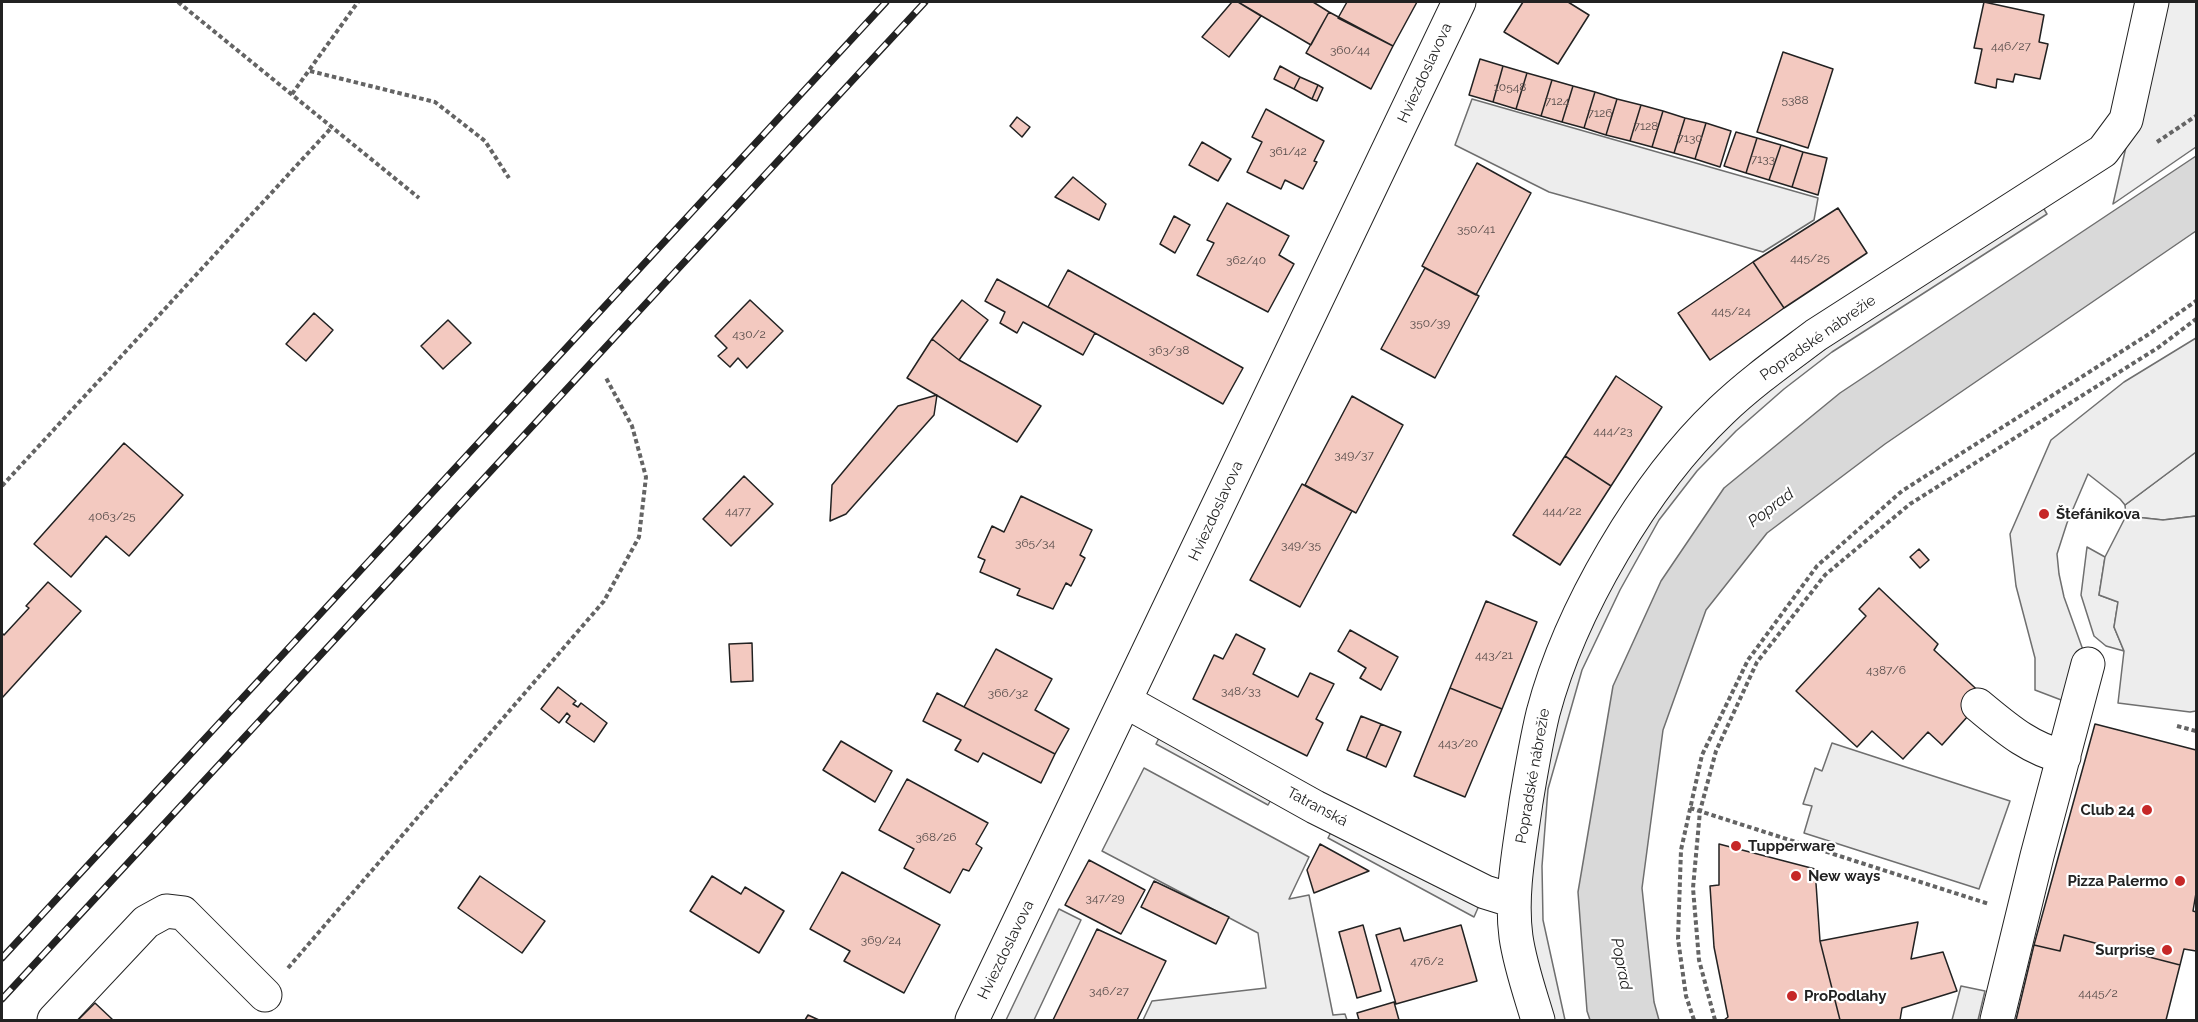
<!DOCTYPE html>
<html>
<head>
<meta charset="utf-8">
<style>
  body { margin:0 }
  #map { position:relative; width:2198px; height:1022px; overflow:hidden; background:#fff; font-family:Raleway,sans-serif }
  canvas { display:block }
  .frame { position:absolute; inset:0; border:3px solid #222; pointer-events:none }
</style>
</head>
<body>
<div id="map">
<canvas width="2198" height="1022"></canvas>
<div class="frame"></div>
</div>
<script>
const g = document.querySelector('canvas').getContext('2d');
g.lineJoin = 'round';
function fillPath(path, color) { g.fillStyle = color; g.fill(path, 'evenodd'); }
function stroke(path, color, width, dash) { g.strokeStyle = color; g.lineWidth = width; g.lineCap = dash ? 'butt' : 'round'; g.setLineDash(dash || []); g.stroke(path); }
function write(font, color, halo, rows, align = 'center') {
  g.font = font + ' Raleway,sans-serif'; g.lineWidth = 4.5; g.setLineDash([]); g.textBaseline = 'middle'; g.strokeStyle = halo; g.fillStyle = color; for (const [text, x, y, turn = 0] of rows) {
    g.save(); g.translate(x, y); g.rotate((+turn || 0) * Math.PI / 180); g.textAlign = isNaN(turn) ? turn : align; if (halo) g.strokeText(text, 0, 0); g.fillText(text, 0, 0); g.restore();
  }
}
const green = new Path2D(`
  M 2159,2 L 2196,2 L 2196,147 L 2113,204 Z
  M 2196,452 L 2196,516 L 2163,520 L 2126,516 L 2125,505 Z
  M 2087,547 L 2105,557 L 2099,595 L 2118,602 L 2114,627 L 2124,651 L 2106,646 L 2094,636 L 2081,595 Z`);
const parking = new Path2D(`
  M 1472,99 L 1818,198 L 1814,220 L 1763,252 L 1549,192 L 1455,145 Z
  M 2035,194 L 2047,214 L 1832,352 L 1784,389 L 1736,431 L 1697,471 L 1659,520 L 1620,590 L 1582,670 L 1548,789 L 1542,866 L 1543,920 L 1565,1020 L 1538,1020 L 1522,830 L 1543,712 L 1680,456 Z
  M 2196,338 L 2196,452 L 2125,505 L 2120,499 L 2088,474 L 2067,523 L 2057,554 L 2059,574 L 2064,597 L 2088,664 L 2077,706 L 2035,690 L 2035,658 L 2016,586 L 2010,534 L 2051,440 L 2124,382 Z
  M 2126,516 L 2163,520 L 2196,516 L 2196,711 L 2190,712 L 2118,703 L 2124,651 L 2114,627 L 2118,602 L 2099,595 L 2105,557 Z
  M 1166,724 L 1278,787 L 1268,805 L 1156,744 Z
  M 1832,743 L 2010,801 L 1979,889 L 1804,833 L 1812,806 L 1803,804 L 1815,768 L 1822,771 Z
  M 1144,768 L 1309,857 L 1289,899 L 1309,895 L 1333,1015 L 1345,1014 L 1347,1020 L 1143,1020 L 1152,1001 L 1266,988 L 1258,933 L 1102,851 Z
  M 1338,818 L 1485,892 L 1474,917 L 1328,838 Z
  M 1059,909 L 1081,920 L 1034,1020 L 1006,1020 Z
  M 1961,986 L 1985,991 L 1978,1020 L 1952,1020 Z`);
const water = new Path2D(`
  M 2196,156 L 2196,231 L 1885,444 L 1767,533 L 1706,610 L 1663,730 L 1642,888 L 1654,1002 L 1659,1020 L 1590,1020 L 1587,1011 L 1578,892 L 1613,686 L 1661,581 L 1724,488 L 1840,393 Z`);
const building = new Path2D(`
  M 1232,2 L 1238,2 L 1261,16 L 1229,57 L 1202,37 Z
  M 1238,2 L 1313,2 L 1329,12 L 1311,45 Z
  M 1347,2 L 1417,2 L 1393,46 L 1338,18 Z
  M 1523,2 L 1568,2 L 1589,15 L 1558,64 L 1504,32 Z
  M 1984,2 L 2044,15 L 2039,42 L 2048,44 L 2040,79 L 2015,74 L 2013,82 L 1997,79 L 1996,88 L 1975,83 L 1982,49 L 1974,48 Z
  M 1329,12 L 1393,46 L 1371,89 L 1306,53 Z
  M 1783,52 L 1833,69 L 1808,148 L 1757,132 Z
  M 1480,59 L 1503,66 L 1493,102 L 1469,95 Z
  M 1280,66 L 1300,77 L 1294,89 L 1274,79 Z
  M 1503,66 L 1527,73 L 1516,109 L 1493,102 Z
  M 1527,73 L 1552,80 L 1541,116 L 1516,109 Z
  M 1300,77 L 1318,85 L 1312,99 L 1294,89 Z
  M 1552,80 L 1573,86 L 1562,122 L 1541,116 Z
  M 1318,85 L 1323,88 L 1317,101 L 1312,99 Z
  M 1573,86 L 1595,92 L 1584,128 L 1562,122 Z
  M 1595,92 L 1617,99 L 1606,135 L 1584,128 Z
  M 1617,99 L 1641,105 L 1630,141 L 1606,135 Z
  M 1641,105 L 1663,111 L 1652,147 L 1630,141 Z
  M 1266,109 L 1324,141 L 1314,161 L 1317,162 L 1303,189 L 1285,180 L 1281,189 L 1247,172 L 1262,142 L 1252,137 Z
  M 1663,111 L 1685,118 L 1674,153 L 1652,147 Z
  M 1017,117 L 1030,127 L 1022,137 L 1010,126 Z
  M 1685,118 L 1706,123 L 1695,159 L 1674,153 Z
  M 1706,123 L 1731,131 L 1720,167 L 1695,159 Z
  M 1736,132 L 1757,138 L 1746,173 L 1724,166 Z
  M 1757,138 L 1781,145 L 1769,180 L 1746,173 Z
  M 1202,142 L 1231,159 L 1218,181 L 1189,165 Z
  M 1781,145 L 1803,152 L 1792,187 L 1769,180 Z
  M 1803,152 L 1827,158 L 1818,195 L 1792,187 Z
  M 1477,163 L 1531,193 L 1476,295 L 1422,266 Z
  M 1073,177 L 1106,204 L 1099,220 L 1055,197 Z
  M 1227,203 L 1289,236 L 1279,255 L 1294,264 L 1268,312 L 1197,275 L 1214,243 L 1207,240 Z
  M 1838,208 L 1867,253 L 1784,308 L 1753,262 Z
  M 1174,216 L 1190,225 L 1175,253 L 1160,244 Z
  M 1753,262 L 1784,308 L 1710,360 L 1678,313 Z
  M 1425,268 L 1479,296 L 1435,378 L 1381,349 Z
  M 1068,270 L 1243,368 L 1223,404 L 1048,307 Z
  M 997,279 L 1095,333 L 1083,355 L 1023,322 L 1017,333 L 1000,323 L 1005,312 L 985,301 Z
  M 750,300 L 783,331 L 747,368 L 738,358 L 730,367 L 718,356 L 727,348 L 715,336 Z
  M 962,300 L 988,320 L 959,360 L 932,339 Z
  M 314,313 L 333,330 L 306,361 L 286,344 Z
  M 448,320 L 471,343 L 443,369 L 421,346 Z
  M 932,339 L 959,360 L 1041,406 L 1017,442 L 907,378 Z
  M 1616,376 L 1662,407 L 1611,486 L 1565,456 Z
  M 937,395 L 934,415 L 846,514 L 830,521 L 832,485 L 898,406 Z
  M 1352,396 L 1403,425 L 1356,513 L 1305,485 Z
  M 124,443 L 183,495 L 129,556 L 106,536 L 71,577 L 34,544 Z
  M 1565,456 L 1611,486 L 1560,565 L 1513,535 Z
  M 744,476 L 773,504 L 731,546 L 703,519 Z
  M 1302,484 L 1352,511 L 1300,607 L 1250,580 Z
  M 1021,496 L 1092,530 L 1080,555 L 1085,558 L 1071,586 L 1066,583 L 1053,609 L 1017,595 L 1020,589 L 980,572 L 985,560 L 978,557 L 992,526 L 1004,532 Z
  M 1919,549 L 1929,560 L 1920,568 L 1910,557 Z
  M 48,582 L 81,611 L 2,698 L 2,633 L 4,635 L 29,608 L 26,606 Z
  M 1879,588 L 1938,644 L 1934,650 L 1985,697 L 1942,745 L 1928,732 L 1903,759 L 1872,731 L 1857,747 L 1796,691 L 1866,616 L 1859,609 Z
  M 1486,601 L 1537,622 L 1502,709 L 1450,688 Z
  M 1350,630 L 1398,657 L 1381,690 L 1360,678 L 1366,668 L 1338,651 Z
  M 1236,634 L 1265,649 L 1253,674 L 1298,697 L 1310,673 L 1334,684 L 1316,719 L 1323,723 L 1307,756 L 1193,699 L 1214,655 L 1223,659 Z
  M 752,643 L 753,681 L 731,682 L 729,644 Z
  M 996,649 L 1052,679 L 1035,710 L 1069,729 L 1055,754 L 964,707 Z
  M 558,687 L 576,701 L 573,704 L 578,707 L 581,703 L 607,723 L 594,742 L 566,722 L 570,716 L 567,713 L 559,723 L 541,709 Z
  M 1450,688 L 1502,709 L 1465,797 L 1414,776 Z
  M 937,693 L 1055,754 L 1041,783 L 983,753 L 978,762 L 955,750 L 961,740 L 923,721 Z
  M 1361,716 L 1381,724 L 1366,758 L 1347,750 Z
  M 1381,724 L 1401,732 L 1386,767 L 1366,758 Z
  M 2095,724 L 2196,750 L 2196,893 L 2193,911 L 2196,912 L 2196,951 L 2184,949 L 2180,965 L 2064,935 L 2060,951 L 2034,945 Z
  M 841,741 L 892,771 L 875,802 L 823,770 Z
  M 907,779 L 988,823 L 976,844 L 982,848 L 969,871 L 963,869 L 950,893 L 904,868 L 914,849 L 879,830 Z
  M 1320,844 L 1369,871 L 1314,893 L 1307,870 Z
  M 1719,844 L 1815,869 L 1820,941 L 1840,1020 L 1724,1020 L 1728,1017 L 1714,947 L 1710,886 L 1719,885 Z
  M 1089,860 L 1145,890 L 1121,934 L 1065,905 Z
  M 842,872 L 940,925 L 904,993 L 844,961 L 850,951 L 810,929 Z
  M 480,876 L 545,921 L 522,953 L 458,908 Z
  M 712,876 L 741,894 L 745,887 L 784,911 L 759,953 L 690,911 Z
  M 1154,881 L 1229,917 L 1216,944 L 1141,907 Z
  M 1918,922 L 1911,959 L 1943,952 L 1957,991 L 1902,1008 L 1900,1020 L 1840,1020 L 1820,941 Z
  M 1363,925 L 1381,991 L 1357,998 L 1339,932 Z
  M 1461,925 L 1477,981 L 1396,1004 L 1376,935 L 1400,928 L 1404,941 Z
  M 1097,929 L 1166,961 L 1137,1020 L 1053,1020 Z
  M 2064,935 L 2180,965 L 2166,1020 L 2016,1020 L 2034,945 L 2060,951 Z
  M 1394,1002 L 1399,1020 L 1359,1020 L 1357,1013 Z
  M 95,1003 L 113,1020 L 78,1020 Z
  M 808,1015 L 819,1020 L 805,1020 Z`);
const path = new Path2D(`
  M 178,2 L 419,198
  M 310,71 L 435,102 L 485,141 L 509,178
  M 292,94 L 358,2
  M 2157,142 L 2196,116
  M 2,486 L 332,127
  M 2177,726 L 2196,731
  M 1690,808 L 1989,904
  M 288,968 L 604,601 L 639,537 L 646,477 L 632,426 L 605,376
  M 1694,1020 L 1686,996 L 1678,939 L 1681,850 L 1702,755 L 1748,660 L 1817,566 L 1902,491 L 2149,334 L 2196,301
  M 1715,1020 L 1699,960 L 1693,888 L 1700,811 L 1716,751 L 1757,662 L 1825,575 L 1910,504 L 2159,347 L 2196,319`);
const minor = new Path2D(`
  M 1125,701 L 1315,807 L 1485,892 L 1514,901
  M 1978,705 C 2006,728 2028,748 2064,757
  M 54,1020 L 146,922 L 166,911 L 183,913 L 265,995
  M 972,1020 L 1459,2
  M 1538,1020 C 1530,993 1520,965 1516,937 C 1510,893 1520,846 1526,802 C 1531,772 1536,742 1543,713 C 1570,611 1644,484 1721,411 C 1750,383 1784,359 1816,335 L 2103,151 L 2126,120 L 2152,2
  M 1997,1020 L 2037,856 L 2088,664`);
const rail = new Path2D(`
  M 2,958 L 886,2
  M 2,999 L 925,2`);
const markers = [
  [2044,514,6,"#c62828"],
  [2147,810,6,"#c62828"],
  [1736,846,6,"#c62828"],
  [1796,876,6,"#c62828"],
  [2180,881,6,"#c62828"],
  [2167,950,6,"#c62828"],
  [1792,996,6,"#c62828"]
];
const numberNames = [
  ["446/27",2011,46],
  ["360/44",1350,50],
  ["10548",1510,87],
  ["5388",1795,100],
  ["7124",1557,101],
  ["7126",1600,113],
  ["7128",1646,126],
  ["7130",1690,138],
  ["361/42",1288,151],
  ["7133",1763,159],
  ["350/41",1476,229],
  ["445/25",1810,258],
  ["362/40",1246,260],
  ["445/24",1731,311],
  ["350/39",1430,323],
  ["430/2",749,334],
  ["363/38",1169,350],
  ["444/23",1613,431],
  ["349/37",1354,455],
  ["4477",738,511],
  ["444/22",1562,511],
  ["4063/25",112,516],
  ["365/34",1035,543],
  ["349/35",1301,545],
  ["443/21",1494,655],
  ["4387/6",1886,670],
  ["348/33",1241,691],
  ["366/32",1008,693],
  ["443/20",1458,743],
  ["368/26",936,837],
  ["347/29",1105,898],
  ["369/24",881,940],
  ["476/2",1427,961],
  ["346/27",1109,991],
  ["4445/2",2098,993]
];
const streetNames = [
  ["Hviezdoslavova",1425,73,-65],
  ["Popradské nábrežie",1818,338,-35],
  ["Hviezdoslavova",1216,511,-65],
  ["Popradské nábrežie",1533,776,-80],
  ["Tatranská",1317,807,28],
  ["Hviezdoslavova",1006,950,-64]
];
const poiNames = [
  ["Štefánikova",2056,514],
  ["Club 24",2135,810,"right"],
  ["Tupperware",1748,846],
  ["New ways",1808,876],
  ["Pizza Palermo",2168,881,"right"],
  ["Surprise",2155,950,"right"],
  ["ProPodlahy",1804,996]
];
const waterNames = [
  ["Poprad",1771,508,-37],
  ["Poprad",1621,964,79]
];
fillPath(green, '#eee');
stroke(green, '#6f6f6f', 1.5);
fillPath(parking, '#ededed');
stroke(parking, '#6f6f6f', 1.5);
fillPath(water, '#d9d9d9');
stroke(water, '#6f6f6f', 1.5);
fillPath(building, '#f3c9c0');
stroke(building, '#222', 1.5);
stroke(minor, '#222', 35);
stroke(path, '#646464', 4, [4.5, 3]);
stroke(minor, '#fff', 33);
stroke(rail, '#222', 7);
stroke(rail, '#fff', 4.5, [14]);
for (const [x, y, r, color] of markers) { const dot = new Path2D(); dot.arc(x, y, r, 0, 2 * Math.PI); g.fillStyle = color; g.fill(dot); stroke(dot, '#fff', 2); }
write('12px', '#564c4a', null, numberNames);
write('15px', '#222', '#fff', streetNames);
write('bold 15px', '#222', '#fff', poiNames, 'left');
write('italic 16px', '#222', '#fff', waterNames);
</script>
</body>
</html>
